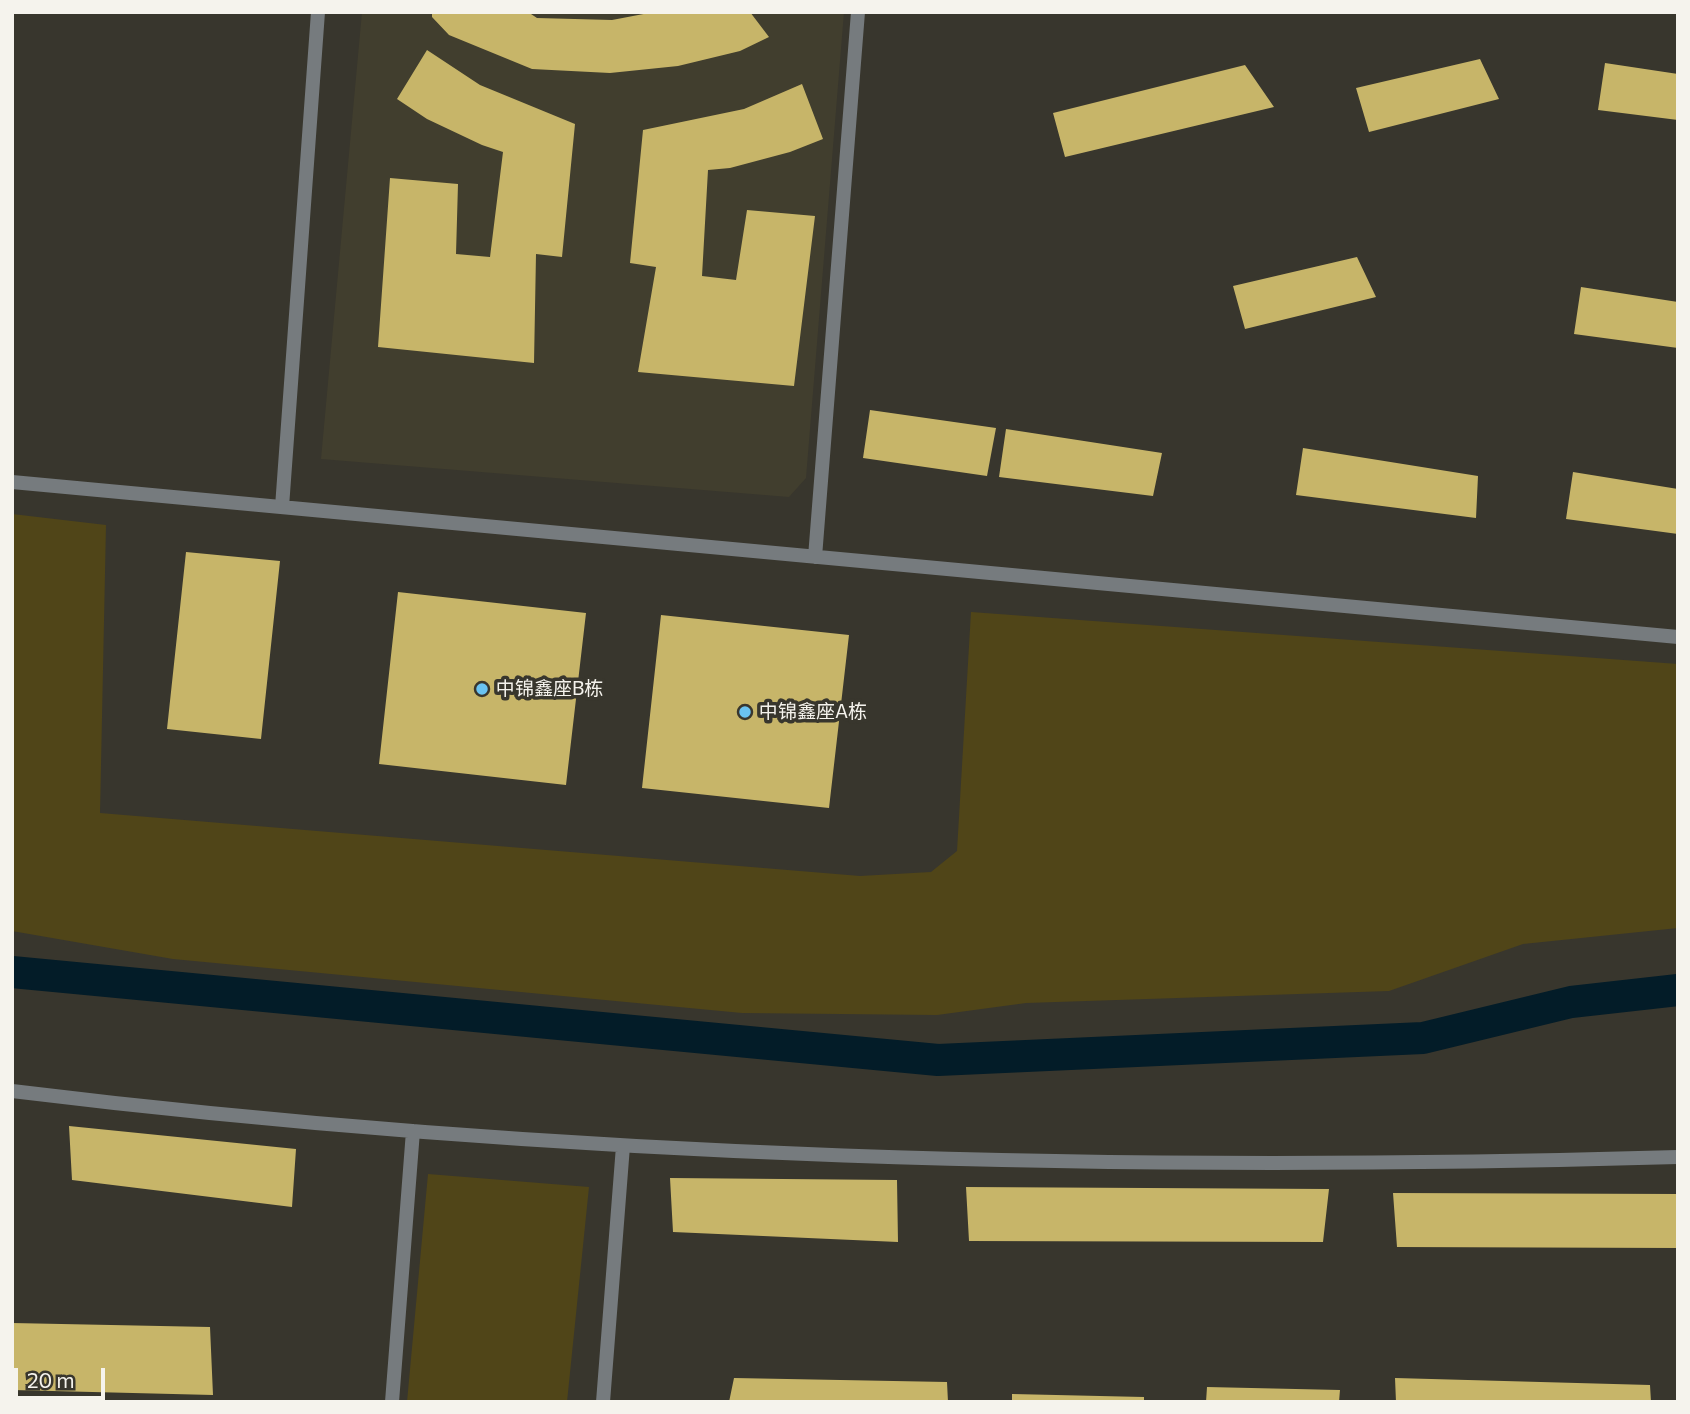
<!DOCTYPE html>
<html>
<head>
<meta charset="utf-8">
<style>
  body { margin:0 }
  #map { position:relative; width:1690px; height:1414px; overflow:hidden; background:#38362d; font-family:Commissioner,sans-serif }
  canvas { display:block }
  .frame { position:absolute; inset:0; border:14px solid #f5f3ed; pointer-events:none }
  .scale { position:absolute; left:14px; top:1368px; width:91px; height:32px; box-sizing:border-box; border:4px solid #f5f3ed; border-top:0; padding-left:9px; font-size:21px; line-height:24px; white-space:nowrap; color:#f5f3ed; -webkit-text-stroke:5px #38362d; paint-order:stroke }
</style>
</head>
<body>
<div id="map">
<canvas width="1690" height="1414"></canvas>
<div class="frame"></div>
<div class="scale">20 m</div>
</div>
<script>
const g = document.querySelector('canvas').getContext('2d');
g.lineJoin = 'round';
function fillPath(path, color) { g.fillStyle = color; g.fill(path, 'evenodd'); }
function stroke(path, color, width, dash) { g.strokeStyle = color; g.lineWidth = width; g.lineCap = dash ? 'butt' : 'round'; g.setLineDash(dash || []); g.stroke(path); }
function write(font, color, halo, rows, align = 'center') {
  g.font = font + ' Commissioner,"Noto Sans SC",sans-serif'; g.lineWidth = 7; g.setLineDash([]); g.textBaseline = 'middle'; g.strokeStyle = halo; g.fillStyle = color; for (const [text, x, y, turn = 0] of rows) {
    g.save(); g.translate(x, y); g.rotate((+turn || 0) * Math.PI / 180); g.textAlign = isNaN(turn) ? turn : align; if (halo) g.strokeText(text, 0, 0); g.fillText(text, 0, 0); g.restore();
  }
}
const built = new Path2D(`
  M 362,12 L 844,12 L 806,478 L 789,497 L 321,459 Z`);
const green = new Path2D(`
  M 12,514 L 106,525 L 100,813 L 860,876 L 931,872 L 957,851 L 971,612 L 1678,664 L 1678,928 L 1523,944 L 1389,991 L 1026,1003 L 937,1015 L 742,1013 L 173,959 L 12,931 Z
  M 428,1174 L 589,1187 L 567,1402 L 407,1402 Z`);
const canal = new Path2D(`
  M 12,972 L 938,1060 L 1423,1038 L 1571,1002 L 1678,990`);
const building = new Path2D(`
  M 432,12 L 528,12 L 537,18 L 612,20 L 654,12 L 750,12 L 769,37 L 740,51 L 678,66 L 610,73 L 532,69 L 449,35 L 432,17 Z
  M 427,50 L 480,85 L 575,124 L 562,257 L 536,254 L 534,363 L 378,347 L 390,178 L 458,184 L 456,254 L 490,257 L 503,152 L 482,145 L 427,119 L 397,99 Z
  M 1480,59 L 1499,99 L 1369,132 L 1356,88 Z
  M 1605,63 L 1678,74 L 1678,120 L 1598,110 Z
  M 1245,65 L 1274,107 L 1065,157 L 1053,113 Z
  M 802,84 L 823,139 L 790,152 L 730,168 L 708,170 L 702,276 L 736,280 L 747,210 L 815,216 L 794,386 L 638,372 L 656,267 L 630,263 L 643,130 L 744,109 Z
  M 1357,257 L 1376,297 L 1245,329 L 1233,286 Z
  M 1581,287 L 1678,302 L 1678,348 L 1574,334 Z
  M 870,410 L 996,428 L 987,476 L 863,458 Z
  M 1006,429 L 1162,453 L 1153,496 L 999,477 Z
  M 1303,448 L 1478,476 L 1476,518 L 1296,495 Z
  M 1573,472 L 1678,489 L 1678,534 L 1566,519 Z
  M 186,552 L 280,561 L 261,739 L 167,729 Z
  M 398,592 L 586,613 L 566,785 L 379,764 Z
  M 661,615 L 849,635 L 829,808 L 642,788 Z
  M 69,1126 L 296,1149 L 292,1207 L 72,1180 Z
  M 670,1178 L 897,1180 L 898,1242 L 673,1232 Z
  M 966,1187 L 1329,1189 L 1323,1242 L 969,1241 Z
  M 1393,1193 L 1678,1194 L 1678,1248 L 1397,1247 Z
  M 12,1323 L 210,1327 L 213,1395 L 12,1390 Z
  M 734,1378 L 947,1382 L 948,1402 L 729,1402 Z
  M 1395,1378 L 1650,1385 L 1651,1402 L 1396,1402 Z
  M 1207,1387 L 1340,1390 L 1339,1402 L 1206,1402 Z
  M 1012,1394 L 1144,1397 L 1144,1402 L 1012,1402 Z`);
const street = new Path2D(`
  M 12,482 L 1678,637
  M 282,507 L 318,12
  M 815,557 L 858,12
  M 12,1091 C 565,1159 1122,1173 1678,1157
  M 392,1402 L 413,1131
  M 603,1402 L 623,1146`);
const markers = [
  [482,689,7,"#6ac3f1"],
  [745,712,7,"#6ac3f1"]
];
const poiNames = [
  ["中锦鑫座B栋",496,689],
  ["中锦鑫座A栋",759,712]
];
fillPath(built, '#413e2e');
fillPath(green, '#504518');
stroke(canal, '#031c28', 32);
fillPath(building, '#c7b569');
stroke(street, '#767b7e', 14);
for (const [x, y, r, color] of markers) { const dot = new Path2D(); dot.arc(x, y, r, 0, 2 * Math.PI); g.fillStyle = color; g.fill(dot); stroke(dot, '#38362d', 2.5); }
write('19px', '#f5f3ed', '#38362d', poiNames, 'left');
</script>
</body>
</html>
